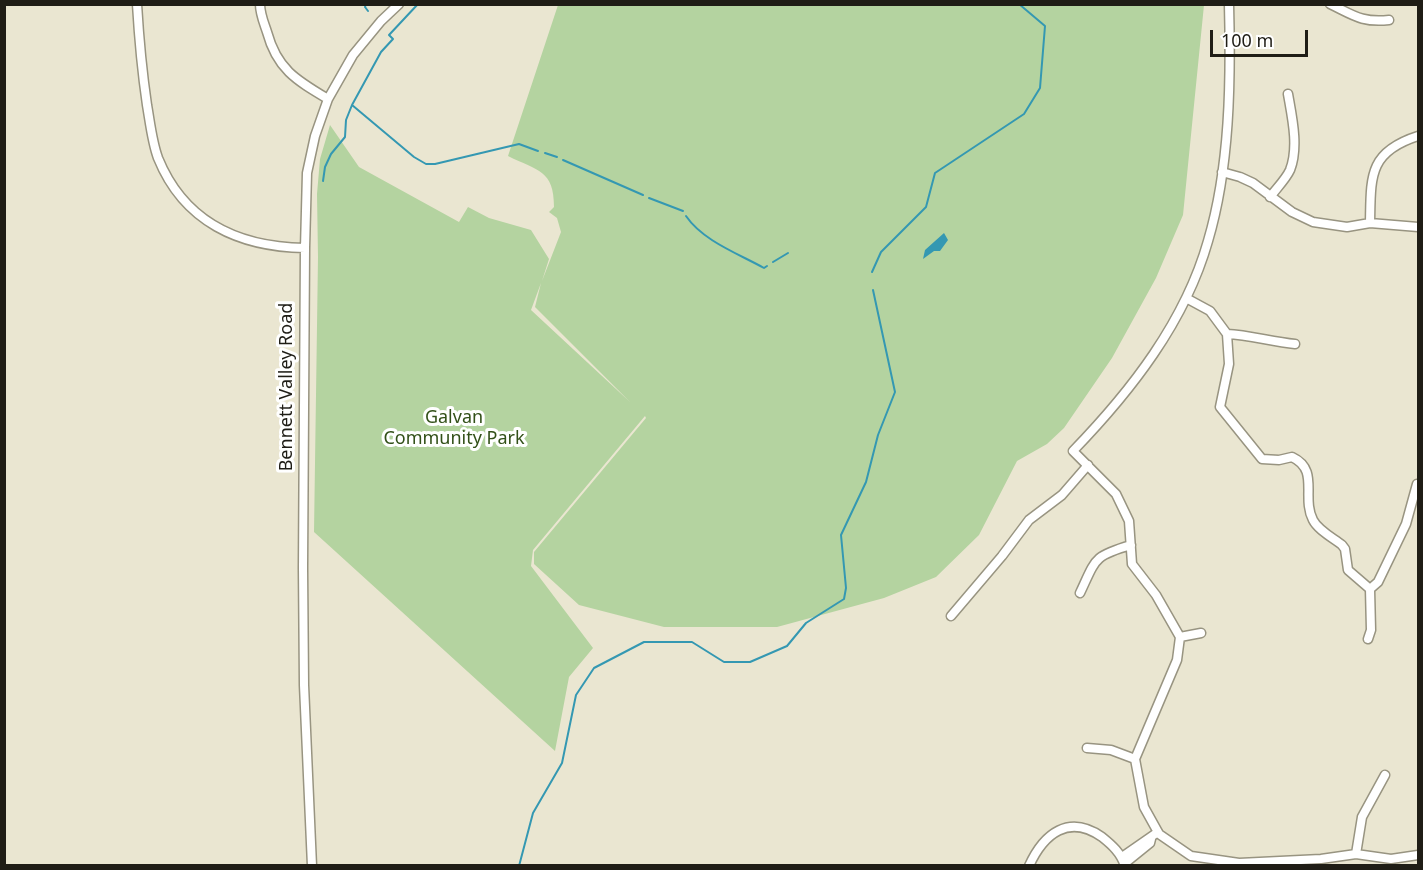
<!DOCTYPE html>
<html>
<head>
<meta charset="utf-8">
<style>
  body { margin:0 }
  #map { position:relative; width:1423px; height:870px; overflow:hidden; background:#eae6d1; font-family:"Noto Sans",sans-serif }
  canvas { display:block }
  .frame { position:absolute; inset:0; border:6px solid #1f1d16; pointer-events:none }
  .scale { position:absolute; left:1210px; top:30px; width:98px; height:27px; box-sizing:border-box; border:3px solid #1f1d16; border-top:0; padding-left:8px; font-size:18px; line-height:21px; white-space:nowrap; color:#1f1d16; -webkit-text-stroke:4px #fff; paint-order:stroke }
</style>
</head>
<body>
<div id="map">
<canvas width="1423" height="870"></canvas>
<div class="frame"></div>
<div class="scale">100 m</div>
</div>
<script>
const g = document.querySelector('canvas').getContext('2d');
g.lineJoin = 'round';
function fillPath(path, color) { g.fillStyle = color; g.fill(path, 'evenodd'); }
function stroke(path, color, width, dash) { g.strokeStyle = color; g.lineWidth = width; g.lineCap = dash ? 'butt' : 'round'; g.setLineDash(dash || []); g.stroke(path); }
function write(font, color, halo, rows, align = 'center') {
  g.font = font + ' "Noto Sans",sans-serif'; g.lineWidth = 6; g.setLineDash([]); g.textBaseline = 'middle'; g.strokeStyle = halo; g.fillStyle = color; for (const [text, x, y, turn = 0] of rows) {
    g.save(); g.translate(x, y); g.rotate((+turn || 0) * Math.PI / 180); g.textAlign = isNaN(turn) ? turn : align; if (halo) g.strokeText(text, 0, 0); g.fillText(text, 0, 0); g.restore();
  }
}
const green = new Path2D(`
  M 558,5 L 1204,5 L 1183,215 L 1156,278 L 1112,358 L 1064,428 L 1047,444 L 1017,461 L 979,535 L 936,577 L 884,598 L 777,627 L 664,627 L 579,605 L 534,564 L 534,552 L 646,418 L 645,416 L 533,550 L 531,566 L 593,648 L 569,677 L 555,751 L 314,532 L 318,257 L 317,194 L 320,159 L 330,125 L 359,167 L 459,222 L 468,207 L 489,218 L 531,230 L 549,259 L 542,281 L 561,232 L 557,218 L 549,212 L 554,207 C 554,170 538,171 508,156 ZM 541,283 L 535,307 L 630,402 L 531,310 Z`);
const water = new Path2D(`
  M 944,233 L 948,240 L 940,251 L 934,251 L 923,259 L 925,250 Z`);
const stream = new Path2D(`
  M 366,4 L 365,7 L 368,11
  M 418,4 L 389,35 L 393,39 L 381,52 L 352,105 L 414,157 L 426,164 L 435,164 L 519,144 L 538,151
  M 545,153 L 557,157
  M 563,160 L 643,195
  M 323,181 L 325,167 L 331,154 L 345,137 L 346,120 L 352,105
  M 649,198 L 683,211
  M 686,216 C 703,241 739,254 764,268 L 767,266
  M 773,262 L 788,253
  M 872,272 L 881,252 L 926,207 L 935,173 L 1024,114 L 1040,88 L 1045,26 L 1019,4
  M 519,866 L 533,813 L 562,763 L 576,695 L 594,668 L 644,642 L 692,642 L 724,662 L 750,662 L 787,646 L 806,623 L 844,599 L 846,588 L 841,535 L 866,482 L 878,435 L 895,392 L 873,290`);
const minor = new Path2D(`
  M 137,4 C 139,38 142,71 147,105 C 150,122 152,142 158,158 C 184,222 239,247 305,248
  M 260,4 C 260,14 264,23 267,32 C 277,69 296,80 328,99
  M 1229,4 C 1231,81 1230,167 1208,241 C 1185,322 1131,391 1073,451 L 1116,494 L 1129,521 L 1132,564 L 1156,595 L 1180,637 L 1177,660 L 1135,759 L 1144,807 L 1159,834 L 1191,856 L 1239,863 L 1321,859 L 1356,854 L 1391,859 L 1418,855
  M 1330,4 C 1353,15 1362,23 1389,20
  M 1222,172 L 1240,177 L 1253,183 L 1292,212 L 1313,222 L 1347,227 L 1370,223 L 1418,227
  M 1270,197 C 1276,189 1286,179 1290,170 C 1299,147 1292,117 1288,94
  M 1370,223 C 1371,177 1368,152 1418,136
  M 1186,298 L 1210,311 L 1227,334 L 1229,364 L 1220,407 L 1262,459 L 1279,460 L 1292,457 C 1320,470 1301,497 1313,520 C 1318,530 1333,538 1342,545 L 1345,549 L 1348,570 L 1370,589 L 1371,630 L 1368,639
  M 1227,334 C 1250,335 1272,342 1295,344
  M 1370,589 L 1378,582 L 1406,524 L 1417,484
  M 1080,593 C 1096,559 1093,556 1131,545
  M 951,616 L 1002,556 L 1029,520 L 1062,495 L 1088,465
  M 1180,637 L 1201,633
  M 1087,748 L 1111,750 L 1135,759
  M 1356,854 L 1362,817 L 1385,775
  M 1122,857 L 1158,832
  M 1124,864 L 1150,843 L 1151,839
  M 312,866 L 304,685 L 303,568 L 305,248 L 307,173 L 315,136 L 328,99 L 353,55 L 381,21 L 399,4
  M 1029,866 C 1044,833 1069,814 1102,837 C 1112,845 1121,853 1125,866`);
const streetNames = [
  ["Bennett Valley Road",287,387,-90]
];
const parkNames = [
  ["Galvan",454,418],
  ["Community Park",454,439]
];
fillPath(green, '#b4d3a0');
fillPath(water, '#3498b2');
stroke(stream, '#3498b2', 2);
stroke(minor, '#989481', 11);
stroke(minor, '#fff', 8);
write('18px', '#1f1d16', '#fff', streetNames);
write('18px', '#325018', '#fff', parkNames);
</script>
</body>
</html>
